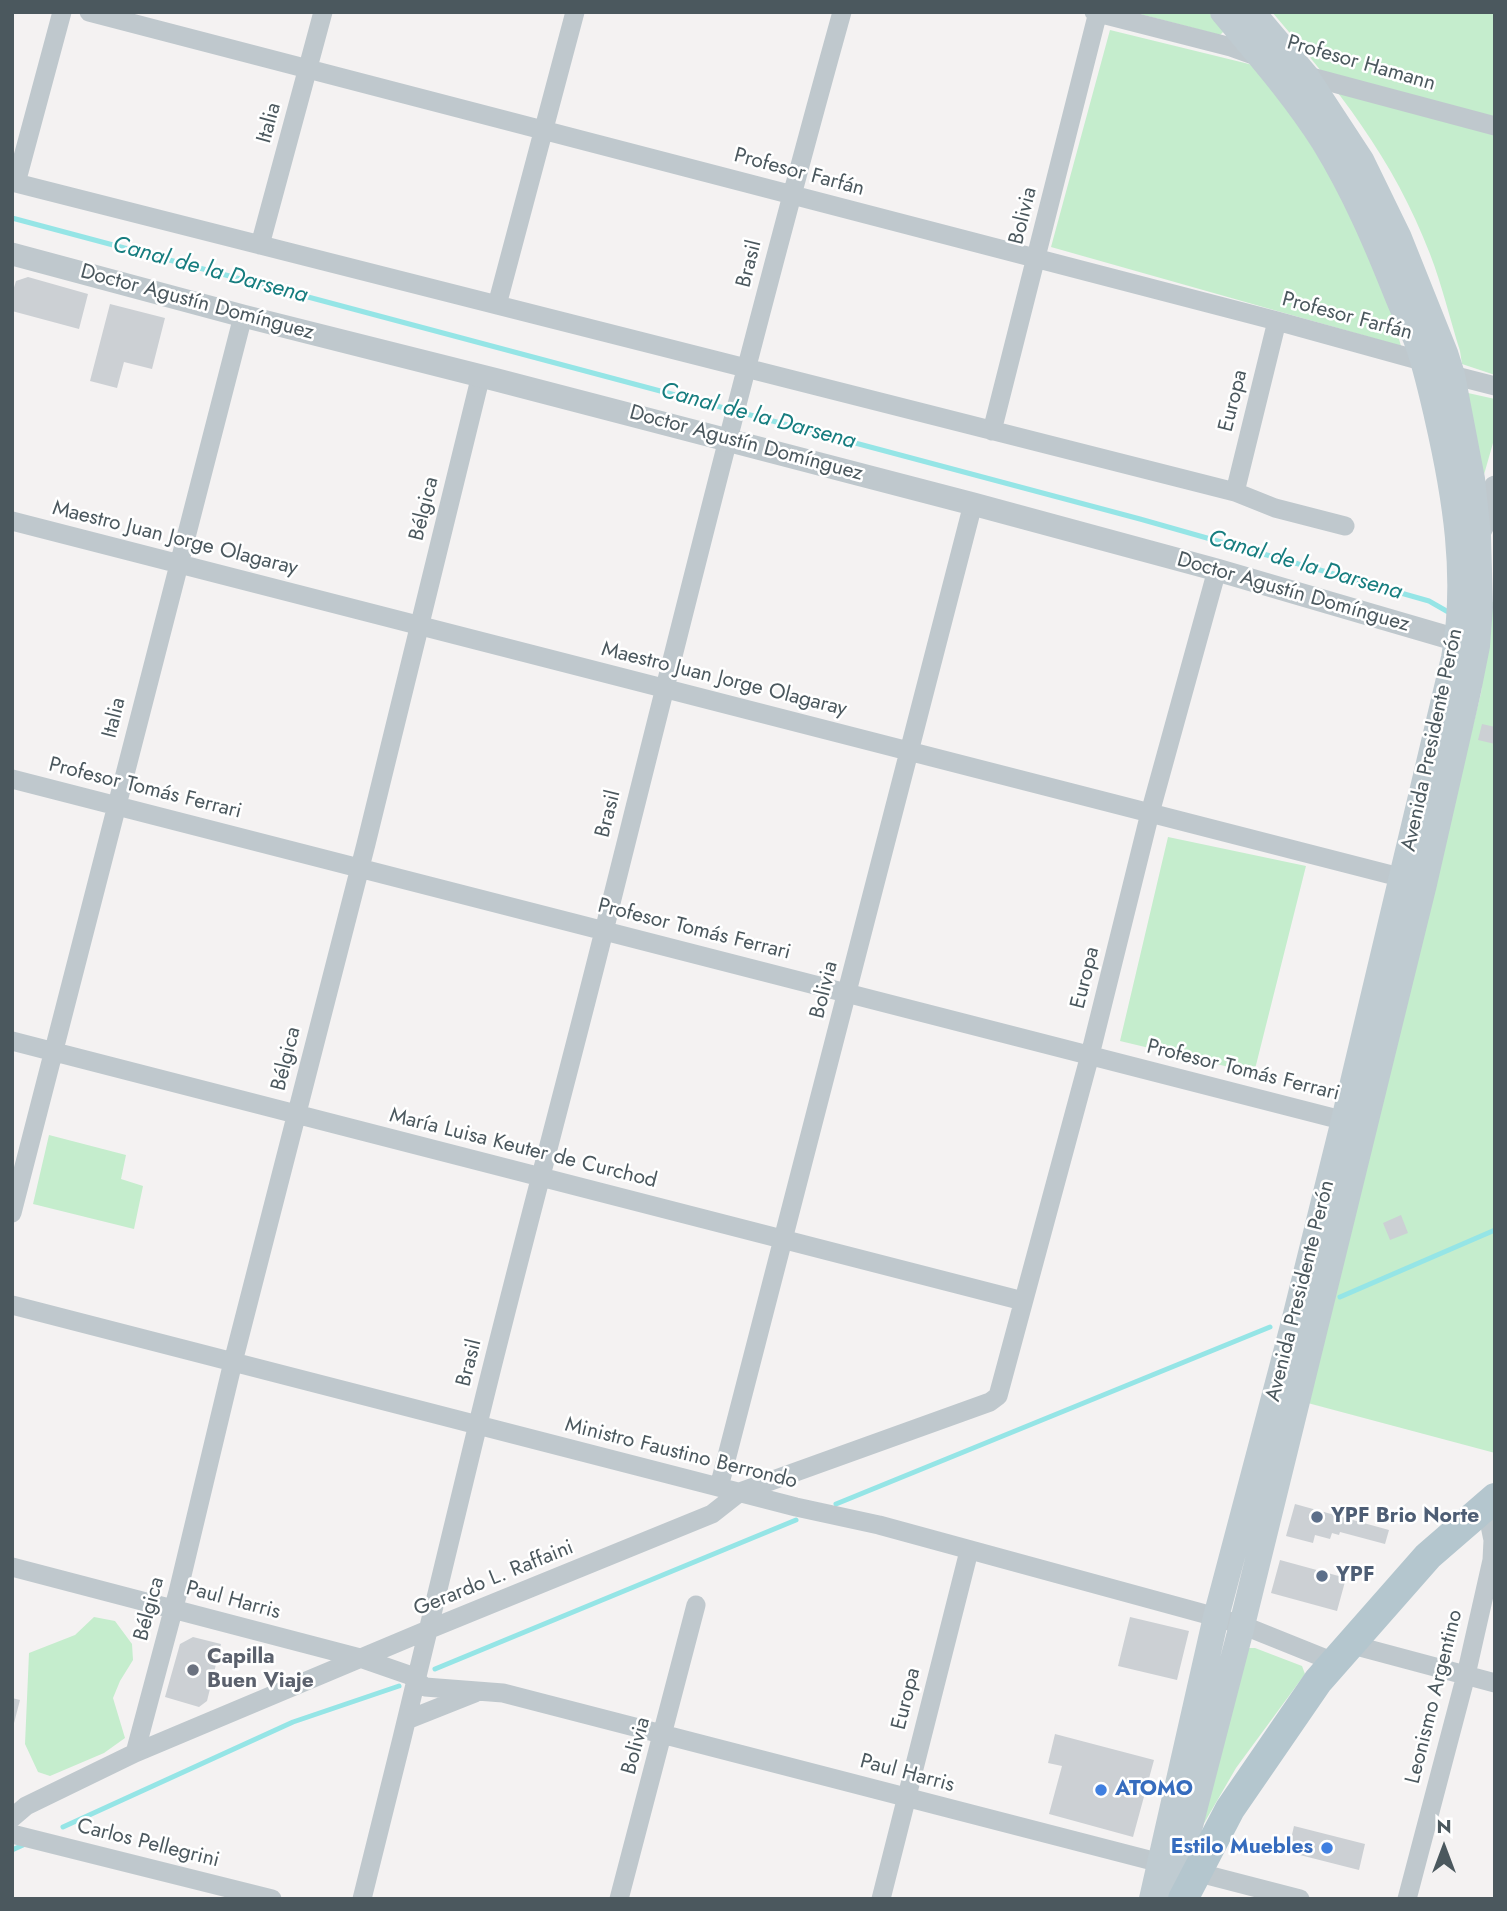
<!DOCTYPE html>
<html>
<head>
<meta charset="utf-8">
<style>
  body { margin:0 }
  #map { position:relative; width:1507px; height:1911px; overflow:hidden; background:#f4f2f2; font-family:Jost,sans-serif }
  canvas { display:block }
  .frame { position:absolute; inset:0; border:14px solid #4b585e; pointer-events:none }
  .north { position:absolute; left:1409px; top:1813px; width:70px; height:70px; -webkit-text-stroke:5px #fff; paint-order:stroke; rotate:0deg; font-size:19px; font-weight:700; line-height:28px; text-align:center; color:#4b585e }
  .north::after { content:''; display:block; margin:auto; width:24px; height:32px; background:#4b585e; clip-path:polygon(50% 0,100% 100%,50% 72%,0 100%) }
</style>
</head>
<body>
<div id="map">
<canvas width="1507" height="1911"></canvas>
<div class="frame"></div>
<div class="north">N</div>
</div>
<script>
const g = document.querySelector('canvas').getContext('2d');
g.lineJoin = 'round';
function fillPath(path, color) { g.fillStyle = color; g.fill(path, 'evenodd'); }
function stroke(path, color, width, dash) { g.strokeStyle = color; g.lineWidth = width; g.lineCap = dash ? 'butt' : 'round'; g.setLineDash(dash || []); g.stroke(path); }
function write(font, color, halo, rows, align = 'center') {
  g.font = font + ' Jost,sans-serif'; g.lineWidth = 5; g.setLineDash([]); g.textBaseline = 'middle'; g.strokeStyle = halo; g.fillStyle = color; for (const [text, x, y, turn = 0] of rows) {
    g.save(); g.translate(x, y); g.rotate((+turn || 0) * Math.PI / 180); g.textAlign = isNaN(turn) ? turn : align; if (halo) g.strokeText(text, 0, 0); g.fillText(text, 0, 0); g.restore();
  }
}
const green = new Path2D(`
  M 1132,12 L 1212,12 L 1226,29 L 1220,35 Z
  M 1272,12 L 1495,12 L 1495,375 L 1462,364 L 1460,351 C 1450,319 1442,285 1430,254 C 1394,159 1337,88 1272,12 Z
  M 1110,30 L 1253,65 L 1288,108 L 1339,189 L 1386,294 L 1401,346 L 1051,247 Z
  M 1468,393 L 1495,399 L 1495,436 L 1483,478 Z
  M 1491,602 L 1495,602 L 1495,1453 L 1304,1402 L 1481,693 Z
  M 1168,837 L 1306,866 L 1254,1073 L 1120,1041 Z
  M 49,1135 L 126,1155 L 121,1179 L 143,1186 L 134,1229 L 33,1204 Z
  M 94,1617 L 115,1621 L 132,1644 L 133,1660 L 120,1681 L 113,1698 L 125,1738 L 104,1753 L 50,1776 L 38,1772 L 25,1744 L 29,1653 L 75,1635 Z
  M 1248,1648 L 1255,1648 L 1302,1666 L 1305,1674 L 1236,1768 L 1203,1825 Z`);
const stream = new Path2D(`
  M 12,218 L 1140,519 L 1429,601 L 1450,613
  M 1340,1297 L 1495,1230
  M 836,1504 L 1270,1327
  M 435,1669 L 796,1520
  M 63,1827 L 293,1722 L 399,1686
  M 12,1850 L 23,1845`);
const building = new Path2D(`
  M 28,277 L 88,294 L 79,329 L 12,311 L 12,294 L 16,281 Z
  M 110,304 L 165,318 L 152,369 L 124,362 L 117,388 L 90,381 Z
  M 1482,724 L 1495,727 L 1495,744 L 1478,740 Z
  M 1401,1215 L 1408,1233 L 1390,1240 L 1383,1223 Z
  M 1295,1504 L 1389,1530 L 1385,1544 L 1340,1532 L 1339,1535 L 1332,1533 L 1330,1539 L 1315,1535 L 1313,1543 L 1286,1536 Z
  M 1280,1560 L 1346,1578 L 1337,1611 L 1271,1593 Z
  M 1130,1617 L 1189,1631 L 1177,1680 L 1118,1666 Z
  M 193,1637 L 221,1644 L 207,1701 L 199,1707 L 165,1697 L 180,1644 Z
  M 12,1698 L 20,1700 L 13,1727 L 12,1727 Z
  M 1055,1734 L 1154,1760 L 1133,1837 L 1049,1814 L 1062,1766 L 1048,1763 Z
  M 1294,1826 L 1365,1844 L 1359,1870 L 1288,1852 Z`);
const minor = new Path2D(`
  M 89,12 L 1277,321 L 1422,361 L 1452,375 L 1495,386
  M 1094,12 L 1231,47 L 1259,57
  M 1300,74 L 1495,126
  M 12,182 L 1235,492 L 1275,508 L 1345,526
  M 16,183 L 62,12
  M 260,245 L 323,12
  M 497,305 L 575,12
  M 992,431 L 1098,12
  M 1235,492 L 1277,321
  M 12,521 L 1415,881
  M 12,779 L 1357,1124
  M 12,1041 L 1023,1301
  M 12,1213 L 243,316
  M 12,1305 L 796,1507 L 879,1525 L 1216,1617 L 1242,1625 L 1334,1662
  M 719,1487 L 973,504
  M 12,1567 L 360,1658 L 409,1675 L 425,1687 L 503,1693 L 1300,1899
  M 1349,1644 L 1495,1683
  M 407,1720 L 475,1693
  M 135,1753 L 178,1592 L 233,1362 L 366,844 L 481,375
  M 12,1818 L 26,1806 L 135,1753 L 430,1629 L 712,1514 L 740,1492 L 990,1402 L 998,1396 L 1090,1055 L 1150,813 L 1217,570
  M 12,1834 L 272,1899
  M 362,1899 C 402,1741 440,1582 478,1424 C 518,1259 563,1095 604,931 C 681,624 757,317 842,12
  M 619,1899 L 696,1605
  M 881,1899 L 969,1551
  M 1407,1899 L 1466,1675 L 1492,1560 L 1493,1540 L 1486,1506`);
const tertiary = new Path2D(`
  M 12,254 L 243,316 L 497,380 L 973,504 L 1217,570 L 1474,645
  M 1478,535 L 1488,515 L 1495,487`);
const secondary = new Path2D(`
  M 1152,1899 L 1216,1617 L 1293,1326 L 1344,1120 L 1454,658 C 1469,578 1455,494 1437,416 C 1431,390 1425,363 1416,339 C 1410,324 1403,310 1397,295 C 1376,242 1354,191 1324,142 C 1295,96 1258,54 1223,12
  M 1171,1899 L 1242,1625 L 1424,884 L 1468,691 L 1477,646 L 1480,607 L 1478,535 L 1472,479 L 1452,375 L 1445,353 L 1399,238 L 1361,160 L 1306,76 L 1252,12`);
const primary = new Path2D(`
  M 1183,1899 L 1230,1809 L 1318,1681 L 1428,1556 L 1495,1498`);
const markers = [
  [1317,1517,7,"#5c6f8a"],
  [1322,1576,7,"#5c6f8a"],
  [193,1670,7,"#6b7280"],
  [1101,1790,7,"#3f7fe0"],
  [1327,1848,7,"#3f7fe0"]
];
const streetNames = [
  ["Profesor Hamann",1361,64,16],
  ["Italia",270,123,-75],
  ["Profesor Farfán",799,173,15],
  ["Bolivia",1024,216,-76],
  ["Brasil",750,264,-76],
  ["Doctor Agustín Domínguez",197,303,15],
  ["Profesor Farfán",1347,317,15],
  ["Europa",1234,401,-76],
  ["Doctor Agustín Domínguez",746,444,15],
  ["Bélgica",425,509,-76],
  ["Maestro Juan Jorge Olagaray",175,539,14],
  ["Doctor Agustín Domínguez",1293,593,16],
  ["Maestro Juan Jorge Olagaray",724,680,14],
  ["Italia",115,718,-76],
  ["Avenida Presidente Perón",1433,740,-78],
  ["Profesor Tomás Ferrari",145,789,14],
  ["Brasil",609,814,-76],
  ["Profesor Tomás Ferrari",694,930,14],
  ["Europa",1086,978,-76],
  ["Bolivia",825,990,-76],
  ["Bélgica",287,1059,-76],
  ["Profesor Tomás Ferrari",1243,1071,14],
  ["María Luisa Keuter de Curchod",523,1149,14],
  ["Avenida Presidente Perón",1301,1291,-76],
  ["Brasil",470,1363,-76],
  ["Ministro Faustino Berrondo",681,1454,14],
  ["Gerardo L. Raffaini",494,1579,-22],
  ["Paul Harris",233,1601,15],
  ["Bélgica",150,1609,-75],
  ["Leonismo Argentino",1435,1697,-76],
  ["Europa",907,1699,-76],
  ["Bolivia",637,1746,-75],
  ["Paul Harris",907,1774,15],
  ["Carlos Pellegrini",148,1844,14]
];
const serviceNames = [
  ["YPF Brio Norte",1331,1517],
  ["YPF",1336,1576]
];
const worshipNames = [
  ["Capilla",207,1658],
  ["Buen Viaje",207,1682]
];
const shopNames = [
  ["ATOMO",1115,1790],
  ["Estilo Muebles",1313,1848,"right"]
];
const waterNames = [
  ["Canal de la Darsena",210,271,15],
  ["Canal de la Darsena",758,417,15],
  ["Canal de la Darsena",1305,566,16]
];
fillPath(green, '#c5edcd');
stroke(stream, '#95e5e6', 5);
fillPath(building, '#ccd0d4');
stroke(minor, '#bfc8cd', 19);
stroke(tertiary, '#bfc8cd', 23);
stroke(secondary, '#bfcbd1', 26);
stroke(primary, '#b4c6ce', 30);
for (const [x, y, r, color] of markers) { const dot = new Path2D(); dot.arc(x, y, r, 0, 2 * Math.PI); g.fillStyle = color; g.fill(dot); stroke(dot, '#fff', 2.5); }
write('21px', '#4b585e', '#fff', streetNames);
write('bold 21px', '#4e5e75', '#fff', serviceNames, 'left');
write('bold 21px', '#5b616d', '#fff', worshipNames, 'left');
write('bold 21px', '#366cbe', '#fff', shopNames, 'left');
write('italic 23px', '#167d7f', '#fff', waterNames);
</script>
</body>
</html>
